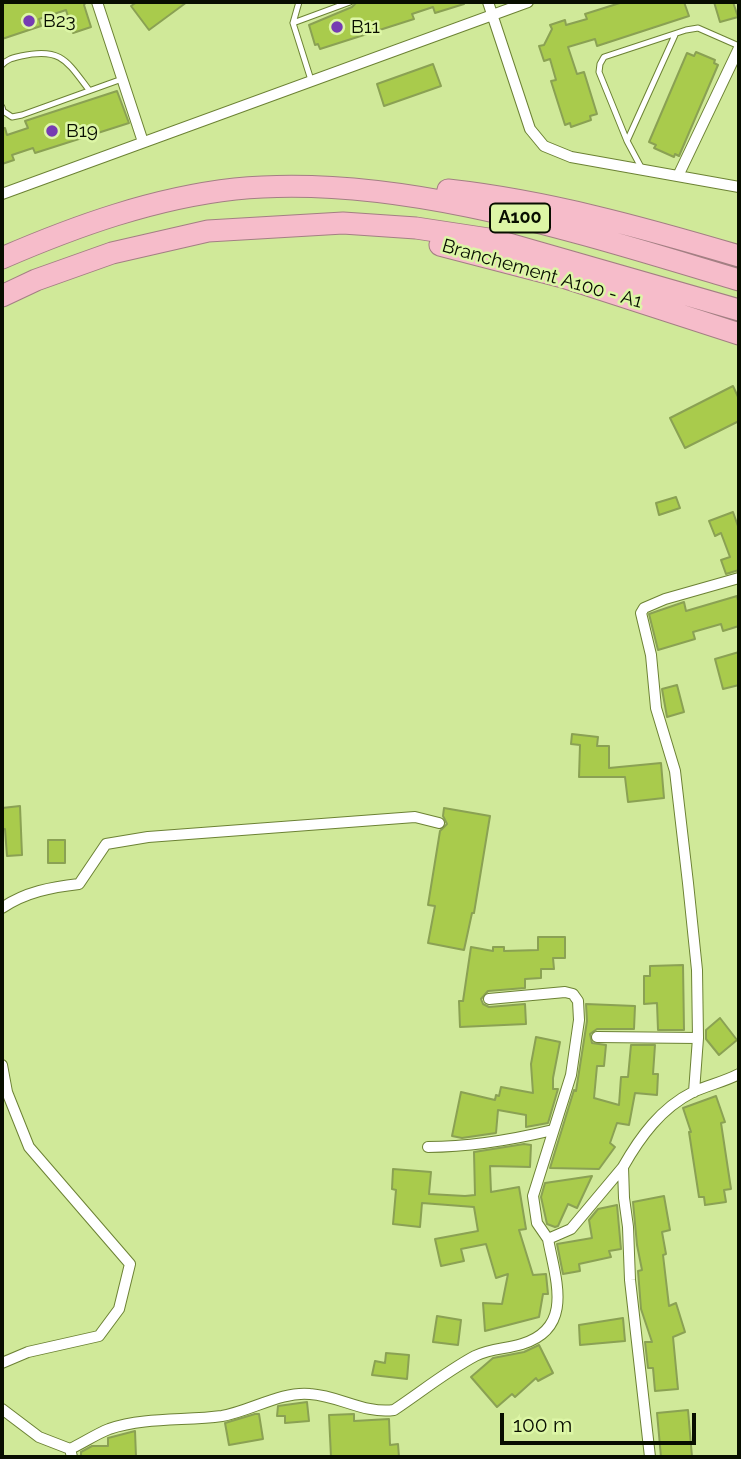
<!DOCTYPE html>
<html>
<head>
<meta charset="utf-8">
<style>
  body { margin:0 }
  #map { position:relative; width:741px; height:1459px; overflow:hidden; background:#d0e999; font-family:Raleway,sans-serif }
  canvas { display:block }
  .frame { position:absolute; inset:0; border:4px solid #080e00; pointer-events:none }
  .scale { position:absolute; left:500px; top:1413px; width:196px; height:32px; box-sizing:border-box; border:4px solid #080e00; border-top:0; padding-left:9px; font-size:21px; line-height:24px; white-space:nowrap; color:#080e00; -webkit-text-stroke:5px #ddf6a6; paint-order:stroke }
</style>
</head>
<body>
<div id="map">
<canvas width="741" height="1459"></canvas>
<div class="frame"></div>
<div class="scale">100 m</div>
</div>
<script>
const g = document.querySelector('canvas').getContext('2d');
g.lineJoin = 'round';
function fillPath(path, color) { g.fillStyle = color; g.fill(path, 'evenodd'); }
function stroke(path, color, width, dash) { g.strokeStyle = color; g.lineWidth = width; g.lineCap = dash ? 'butt' : 'round'; g.setLineDash(dash || []); g.stroke(path); }
function write(font, color, halo, rows, align = 'center') {
  g.font = font + ' Raleway,sans-serif'; g.lineWidth = 5; g.setLineDash([]); g.textBaseline = 'middle'; g.strokeStyle = halo; g.fillStyle = color; for (const [text, x, y, turn = 0] of rows) {
    g.save(); g.translate(x, y); g.rotate((+turn || 0) * Math.PI / 180); g.textAlign = isNaN(turn) ? turn : align; if (halo) g.strokeText(text, 0, 0); g.fillText(text, 0, 0); g.restore();
  }
}
const building = new Path2D(`
  M 7,2 L 86,2 L 84,5 L 91,27 L 73,33 L 66,10 L 39,19 L 41,26 L 2,39 L 2,3 Z
  M 137,2 L 187,2 L 149,30 L 131,6 Z
  M 357,2 L 463,2 L 464,4 L 435,13 L 433,7 L 412,14 L 414,19 L 320,49 L 318,44 L 315,45 L 309,25 L 352,7 Z
  M 623,2 L 684,2 L 689,16 L 597,46 L 595,39 L 568,47 L 577,74 L 584,72 L 597,114 L 590,116 L 591,120 L 571,127 L 570,123 L 565,125 L 551,81 L 556,80 L 550,59 L 544,61 L 539,46 L 544,45 L 552,29 L 550,25 L 565,20 L 566,25 L 587,19 L 585,14 Z
  M 714,2 L 733,2 L 738,17 L 720,22 Z
  M 696,52 L 715,60 L 714,63 L 718,65 L 679,156 L 675,154 L 674,157 L 654,148 L 656,145 L 649,142 L 687,53 L 694,56 Z
  M 433,64 L 441,86 L 384,106 L 377,84 Z
  M 117,91 L 129,123 L 35,153 L 33,148 L 12,155 L 14,160 L 2,164 L 2,128 L 5,128 L 7,135 L 28,128 L 25,121 Z
  M 733,386 L 739,399 L 739,421 L 685,448 L 670,418 Z
  M 676,497 L 680,508 L 659,515 L 656,503 Z
  M 733,512 L 739,529 L 739,570 L 726,574 L 721,560 L 730,557 L 721,533 L 715,536 L 709,521 Z
  M 737,596 L 739,605 L 739,626 L 723,631 L 721,624 L 693,632 L 695,639 L 658,650 L 649,614 L 684,602 L 686,611 Z
  M 739,652 L 739,685 L 723,689 L 715,659 Z
  M 677,685 L 684,712 L 667,717 L 662,689 Z
  M 572,734 L 598,737 L 597,746 L 609,746 L 609,768 L 661,763 L 664,798 L 628,802 L 625,777 L 579,777 L 580,745 L 571,744 Z
  M 20,806 L 22,855 L 7,856 L 5,829 L 2,829 L 2,808 Z
  M 444,808 L 490,816 L 474,913 L 472,913 L 464,950 L 428,943 L 435,906 L 428,905 L 440,831 L 447,824 L 443,816 Z
  M 48,840 L 65,840 L 65,863 L 48,863 Z
  M 538,937 L 565,937 L 565,958 L 553,958 L 554,969 L 541,969 L 541,978 L 525,979 L 525,988 L 488,991 L 481,999 L 483,1004 L 489,1007 L 525,1004 L 526,1024 L 460,1027 L 459,1001 L 463,1001 L 471,947 L 493,951 L 493,947 L 504,947 L 504,951 L 538,950 Z
  M 683,965 L 684,1030 L 658,1030 L 657,1003 L 644,1004 L 644,976 L 650,976 L 650,966 Z
  M 586,1004 L 635,1006 L 634,1029 L 597,1029 L 590,1034 L 592,1043 L 606,1045 L 604,1066 L 597,1066 L 594,1098 L 619,1105 L 621,1077 L 628,1077 L 631,1045 L 655,1045 L 653,1074 L 658,1074 L 657,1095 L 635,1093 L 629,1125 L 617,1123 L 610,1143 L 615,1147 L 599,1169 L 550,1168 L 574,1090 L 576,1091 L 587,1021 Z
  M 720,1018 L 737,1040 L 719,1055 L 706,1039 L 706,1030 Z
  M 536,1037 L 560,1042 L 553,1078 L 553,1089 L 558,1089 L 548,1123 L 526,1127 L 526,1115 L 498,1110 L 496,1133 L 462,1138 L 452,1136 L 461,1092 L 495,1100 L 496,1095 L 499,1096 L 501,1087 L 533,1093 L 531,1064 Z
  M 716,1096 L 725,1122 L 721,1123 L 731,1189 L 724,1190 L 726,1202 L 705,1205 L 704,1197 L 699,1197 L 689,1132 L 691,1132 L 683,1108 Z
  M 524,1144 L 531,1145 L 530,1167 L 490,1166 L 491,1192 L 519,1187 L 526,1229 L 519,1230 L 533,1275 L 546,1274 L 548,1294 L 543,1294 L 539,1317 L 485,1331 L 483,1303 L 502,1304 L 508,1274 L 496,1278 L 486,1244 L 461,1249 L 464,1261 L 441,1266 L 435,1239 L 478,1231 L 474,1207 L 422,1203 L 420,1227 L 393,1224 L 396,1190 L 392,1189 L 393,1169 L 431,1172 L 429,1194 L 465,1196 L 475,1195 L 474,1152 Z
  M 592,1176 L 577,1208 L 568,1204 L 558,1226 L 555,1227 L 547,1224 L 541,1197 L 545,1183 Z
  M 664,1196 L 670,1230 L 662,1232 L 666,1254 L 663,1255 L 669,1306 L 676,1303 L 685,1332 L 673,1337 L 678,1389 L 655,1391 L 653,1368 L 648,1368 L 645,1342 L 652,1342 L 641,1309 L 638,1271 L 642,1270 L 637,1245 L 633,1202 Z
  M 617,1205 L 621,1249 L 609,1251 L 611,1257 L 579,1264 L 580,1271 L 563,1274 L 557,1244 L 592,1238 L 589,1220 L 598,1209 Z
  M 437,1316 L 461,1320 L 458,1345 L 433,1342 Z
  M 623,1318 L 625,1341 L 580,1345 L 579,1325 Z
  M 539,1345 L 553,1373 L 538,1381 L 536,1378 L 515,1397 L 512,1394 L 497,1407 L 471,1377 L 493,1358 L 524,1352 Z
  M 386,1353 L 409,1355 L 407,1379 L 372,1375 L 375,1361 L 385,1363 Z
  M 307,1402 L 309,1421 L 285,1423 L 285,1416 L 277,1416 L 278,1406 Z
  M 688,1410 L 692,1457 L 661,1457 L 657,1413 Z
  M 255,1414 L 259,1414 L 263,1439 L 229,1445 L 225,1423 Z
  M 354,1414 L 354,1421 L 389,1419 L 390,1445 L 398,1444 L 399,1457 L 331,1457 L 329,1415 Z
  M 135,1431 L 136,1457 L 81,1457 L 81,1452 L 92,1446 L 108,1446 L 108,1438 Z`);
const service = new Path2D(`
  M 299,2 L 293,23 L 311,80
  M 293,23 L 350,2
  M 675,35 L 627,141 L 599,72 L 600,64 L 604,57 L 686,30 L 698,28 L 739,46
  M 2,65 C 7,59 13,58 21,56 C 61,47 67,61 89,90
  M 2,107 L 3,111 L 12,117 L 22,115 L 122,79
  M 627,141 L 642,169`);
const minor = new Path2D(`
  M 97,2 L 143,142
  M 488,2 L 530,129 L 544,146 L 571,157 L 739,187
  M 678,176 L 739,48
  M 2,194 L 528,2
  M 2,908 C 25,892 52,887 79,884 L 106,844 L 148,837 L 415,817 L 439,823
  M 489,999 L 565,992 L 573,994 L 578,1001 L 579,1020 L 571,1075 L 533,1196 L 537,1223 L 548,1239 L 571,1229 L 623,1167 L 624,1198 L 628,1227 L 630,1280 L 650,1457
  M 597,1037 L 698,1038
  M 2,1065 L 7,1092 L 29,1147 L 130,1264 L 119,1309 L 99,1336 L 28,1352 L 2,1363
  M 694,1092 L 698,1038 L 697,970 L 688,883 L 675,771 L 656,708 L 651,655 L 641,613 L 644,608 L 665,599 L 739,578
  M 428,1147 C 471,1147 511,1140 553,1130
  M 623,1167 C 640,1137 661,1108 693,1092 C 708,1085 724,1082 739,1074
  M 2,1409 L 39,1437 L 70,1449 L 72,1457
  M 70,1449 C 83,1443 96,1434 109,1429 C 145,1417 185,1421 222,1416 C 251,1411 281,1391 310,1394 C 340,1396 364,1414 394,1410 C 421,1392 447,1371 475,1356 C 491,1348 506,1349 522,1344 C 575,1328 555,1278 548,1239`);
const motorway = new Path2D(`
  M 448,190 C 547,201 644,228 739,256
  M 440,245 L 563,277 L 739,334
  M 2,258 C 76,226 154,198 235,189 C 398,172 584,234 739,280
  M 2,296 L 36,280 L 112,253 L 208,231 L 343,223 L 416,228 L 495,240 L 739,310`);
const markers = [
  [29,21,7,"#763cb2"],
  [337,27,7,"#763cb2"],
  [52,131,7,"#763cb2"]
];
const shields = [
  [520,218,60]
];
const shieldNames = [
  ["A100",520,218]
];
const poiNames = [
  ["B23",43,21],
  ["B11",351,27],
  ["B19",66,131]
];
const streetNames = [
  ["Branchement A100 - A1",542,274,16]
];
fillPath(building, '#a9cb4c');
stroke(building, '#8aa153', 2);
stroke(service, '#6c8234', 7);
stroke(minor, '#6c8234', 12);
stroke(motorway, '#a37f83', 23);
stroke(service, '#fff', 5);
stroke(minor, '#fff', 10);
stroke(motorway, '#f6bcca', 21);
for (const [x, y, r, color] of markers) { const dot = new Path2D(); dot.arc(x, y, r, 0, 2 * Math.PI); g.fillStyle = color; g.fill(dot); stroke(dot, '#ddf6a6', 2.5); }
for (const [x, y, w] of shields) { const box = new Path2D(); box.roundRect(x - w / 2, y - 14.5, w, 29, 5); g.fillStyle = '#ddf6a6'; g.fill(box); stroke(box, '#080e00', 2); }
write('bold 18px', '#080e00', null, shieldNames);
write('19px', '#080e00', '#ddf6a6', poiNames, 'left');
write('19px', '#080e00', '#ddf6a6', streetNames);
</script>
</body>
</html>
